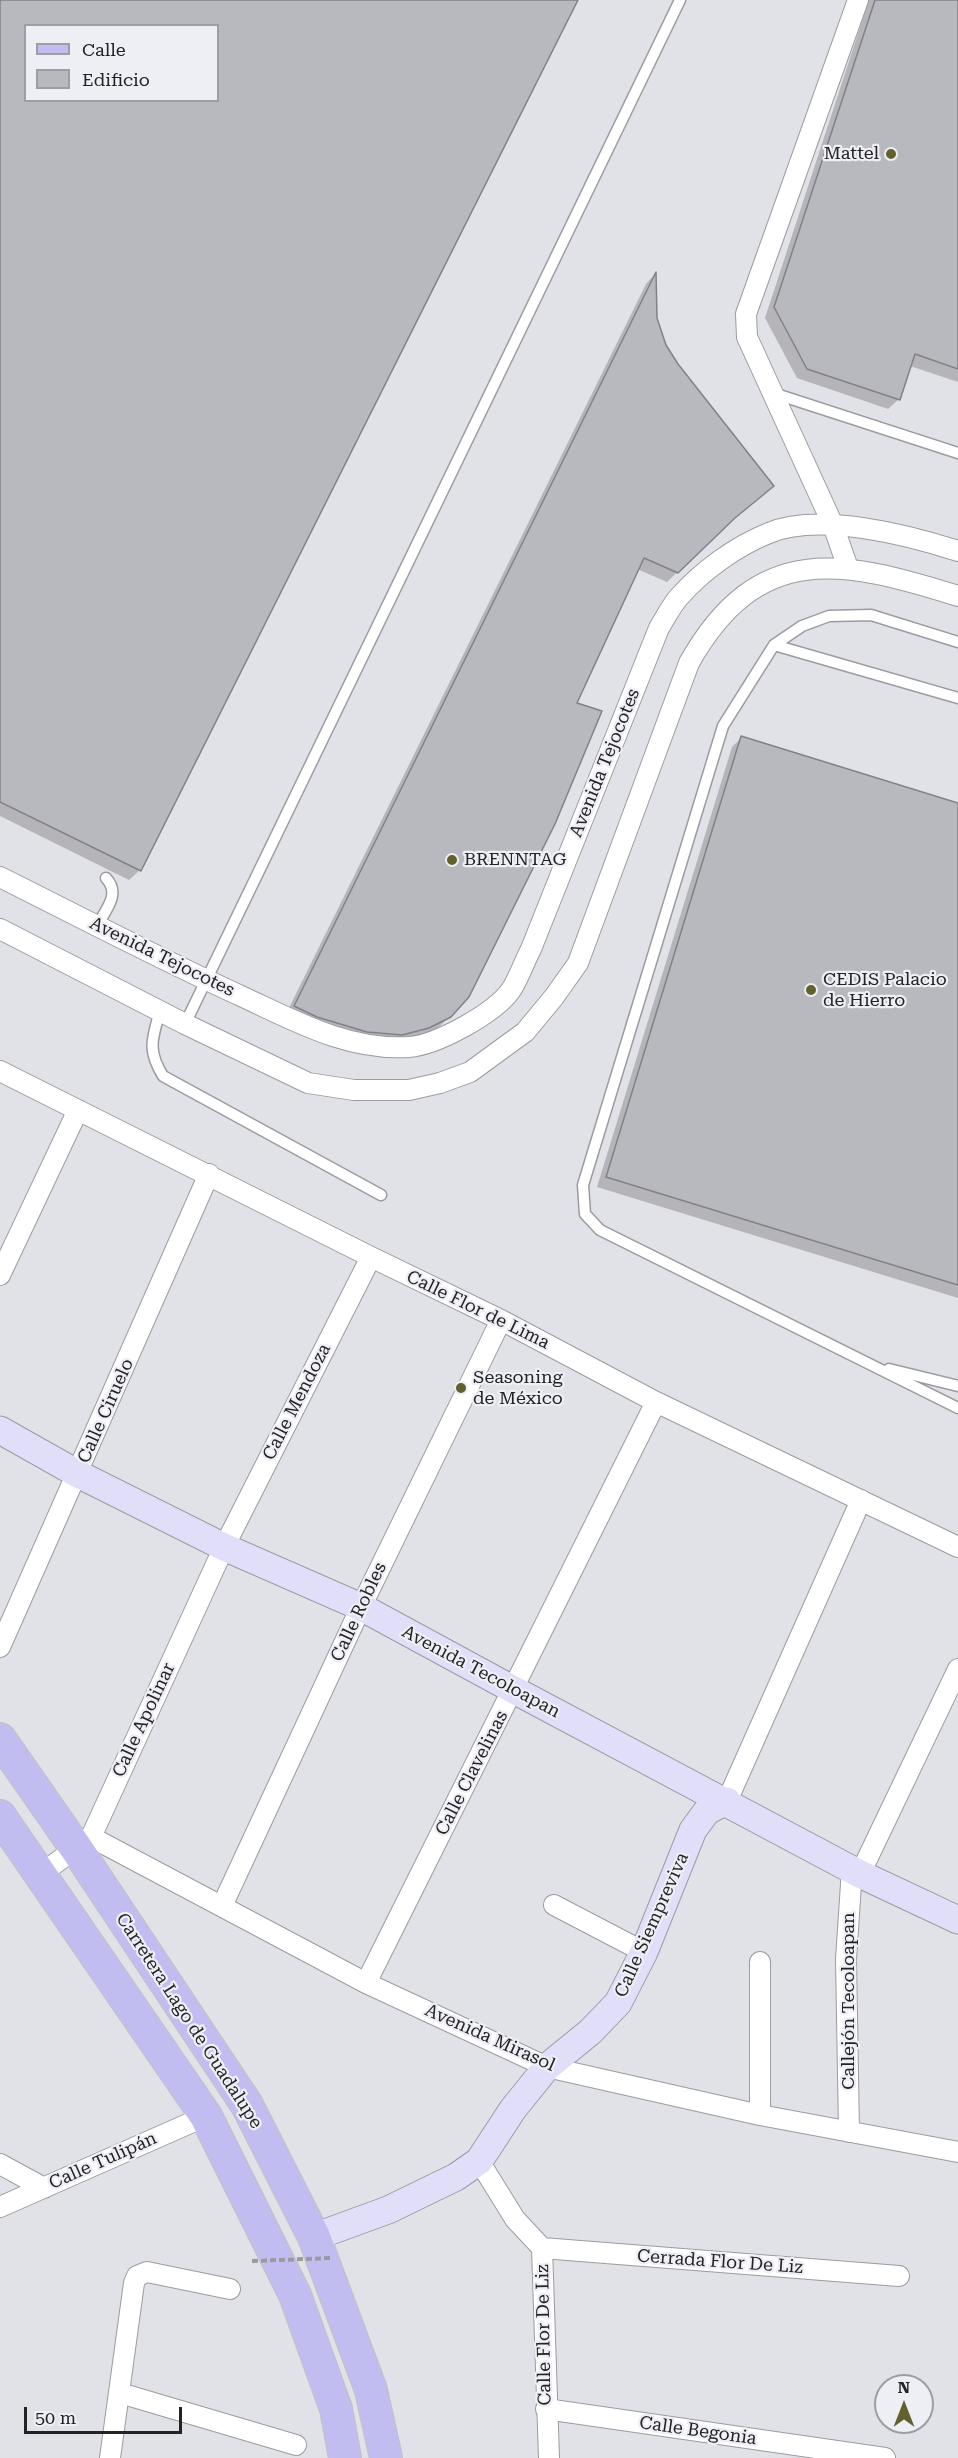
<!DOCTYPE html>
<html>
<head>
<meta charset="utf-8">
<style>
  body { margin:0 }
  #map { position:relative; width:958px; height:2458px; overflow:hidden; background:#e1e1e8; font-family:"Roboto Serif",serif }
  canvas { display:block }
  .legend { position:absolute; left:24px; top:24px; width:195px; height:78px; box-sizing:border-box; background:#eeeef5; border:2px solid #9d9da2; margin:0; padding:8px 10px; list-style:none; font-size:18px; color:#232326 }
  .legend li { display:flex; align-items:center; gap:12px; height:30px }
  .legend b { width:30px; border:2px solid #9d9da2 }
  .north { position:absolute; left:874px; top:2374px; width:60px; height:60px; box-sizing:border-box; background:#eeeef5; border:2px solid #9d9da2; border-radius:50%; rotate:0deg; font-size:16px; font-weight:700; line-height:24px; text-align:center; color:#232326 }
  .north::after { content:''; display:block; margin:auto; width:21px; height:27px; background:#62602d; clip-path:polygon(50% 0,100% 100%,50% 72%,0 100%) }
  .scale { position:absolute; left:24px; top:2407px; width:158px; height:27px; box-sizing:border-box; border:3px solid #232326; border-top:0; padding-left:8px; font-size:18px; line-height:21px; white-space:nowrap; color:#232326; -webkit-text-stroke:4px #eeeef5; paint-order:stroke }
</style>
</head>
<body>
<div id="map">
<canvas width="958" height="2458"></canvas>
<ul class="legend">
<li><b style="height:8px;background:#c2bdf1"></b>Calle</li>
<li><b style="height:16px;background:#b8b8bf"></b>Edificio</li>
</ul>
<div class="north">N</div>
<div class="scale">50 m</div>
</div>
<script>
const g = document.querySelector('canvas').getContext('2d');
g.lineJoin = 'round';
function fillPath(path, color) { g.fillStyle = color; g.fill(path, 'evenodd'); }
function stroke(path, color, width, dash) { g.strokeStyle = color; g.lineWidth = width; g.lineCap = dash ? 'butt' : 'round'; g.setLineDash(dash || []); g.stroke(path); }
function write(font, color, halo, rows, align = 'center') {
  g.font = font + ' "Roboto Serif",serif'; g.lineWidth = 4.5; g.setLineDash([]); g.textBaseline = 'middle'; g.strokeStyle = halo; g.fillStyle = color; for (const [text, x, y, turn = 0] of rows) {
    g.save(); g.translate(x, y); g.rotate((+turn || 0) * Math.PI / 180); g.textAlign = isNaN(turn) ? turn : align; if (halo) g.strokeText(text, 0, 0); g.fillText(text, 0, 0); g.restore();
  }
}
const shadow = new Path2D(`
  M 0,0 L 576,0 L 140,870 L 129,880 L 0,816 ZM 26,26 L 218,26 L 218,100 L 26,100 Z
  M 869,0 L 958,0 L 958,382 L 910,366 L 899,399 L 888,409 L 797,378 L 765,318 Z
  M 654,275 L 656,318 L 664,346 L 677,365 L 772,486 L 723,528 L 667,582 L 637,569 L 575,704 L 450,1016 L 439,1027 L 418,1038 L 391,1044 L 285,1016 L 646,284 Z
  M 742,737 L 958,804 L 958,1298 L 597,1187 L 732,747 Z`);
const building = new Path2D(`
  M 0,0 L 578,0 L 141,871 L 0,802 ZM 26,26 L 218,26 L 218,100 L 26,100 Z
  M 875,0 L 958,0 L 958,369 L 915,354 L 900,400 L 807,369 L 774,307 Z
  M 656,272 L 657,318 L 666,345 L 678,364 L 774,486 L 735,518 L 678,573 L 644,558 L 577,703 L 602,711 L 555,824 L 469,997 L 451,1017 L 429,1028 L 402,1035 L 367,1032 L 317,1017 L 294,1006 Z
  M 741,736 L 958,803 L 958,1285 L 606,1177 Z`);
const lane = new Path2D(`
  M 773,393 L 958,453
  M 958,642 L 871,615 L 829,616 L 802,626 L 774,645 L 723,726 L 583,1185 L 585,1214 L 600,1230 L 958,1408
  M 774,645 L 958,698
  M 97,926 C 106,909 121,894 106,878
  M 160,1011 C 152,1039 147,1050 163,1076 L 381,1195
  M 185,1024 L 680,0
  M 889,1369 L 958,1386`);
const street = new Path2D(`
  M 848,568 L 833,525 L 747,337 L 746,314 L 858,0
  M 0,877 C 80,917 160,959 241,996 C 295,1021 348,1051 409,1047 C 437,1045 495,1013 511,990 C 519,978 524,962 531,949 L 659,628 C 666,617 671,606 679,597 C 702,571 736,546 769,533 C 819,512 908,535 958,551
  M 0,929 L 185,1024 L 308,1083 L 354,1090 L 409,1090 L 440,1083 L 470,1072 L 525,1032 L 554,997 L 578,963 L 689,663 C 758,540 843,560 958,596
  M 0,1071 L 371,1257 L 501,1320 L 656,1402 L 958,1547
  M 0,1275 L 78,1110
  M 0,1647 L 209,1174
  M 727,1801 L 861,1500
  M 91,1837 L 366,1983 L 547,2067 L 760,2115 L 958,2152
  M 41,1874 L 91,1837 L 224,1547 L 371,1257
  M 860,1874 L 958,1669
  M 554,1905 L 644,1952
  M 222,1906 L 361,1607 L 501,1320
  M 760,1962 L 760,2115
  M 366,1983 L 656,1402
  M 849,2132 L 846,1959 L 852,1869
  M 479,2161 L 515,2219 L 542,2248 L 549,2458
  M 0,2164 L 44,2188
  M 0,2207 L 206,2116
  M 542,2248 L 899,2276
  M 120,2393 L 296,2445
  M 546,2409 L 885,2458
  M 110,2458 L 134,2283 L 137,2276 L 147,2272 L 230,2289`);
const secondary = new Path2D(`
  M 0,1430 L 78,1474 L 224,1547 L 361,1607 L 514,1690 L 860,1874 L 958,1920
  M 314,2237 L 388,2210 L 456,2177 L 479,2161 L 513,2109 L 547,2067 L 590,2032 L 618,2003 L 644,1952 L 693,1830 L 707,1811 L 727,1801`);
const primary = new Path2D(`
  M 0,1739 L 76,1848 L 247,2105 L 314,2237 L 371,2390 L 386,2458
  M 0,1816 L 206,2116 L 295,2295 L 336,2409 L 345,2458`);
const pathBridge = new Path2D(`
  M 252,2261 L 333,2258`);
const markers = [
  [891,154,6,"#62602d"],
  [452,860,6,"#62602d"],
  [811,990,6,"#62602d"],
  [461,1388,6,"#62602d"]
];
const poiNames = [
  ["Mattel",879,154,"right"],
  ["BRENNTAG",464,860],
  ["CEDIS Palacio",823,980],
  ["de Hierro",823,1001],
  ["Seasoning",473,1378],
  ["de México",473,1399]
];
const streetNames = [
  ["Avenida Tejocotes",605,763,-68],
  ["Avenida Tejocotes",162,957,26],
  ["Calle Flor de Lima",478,1310,26],
  ["Calle Mendoza",297,1402,-63],
  ["Calle Ciruelo",106,1411,-66],
  ["Calle Robles",359,1612,-65],
  ["Avenida Tecoloapan",481,1672,28],
  ["Calle Apolinar",144,1720,-65],
  ["Calle Clavelinas",472,1773,-63],
  ["Calle Siempreviva",652,1925,-66],
  ["Callejón Tecoloapan",849,2001,-90],
  ["Carretera Lago de Guadalupe",189,2021,57],
  ["Avenida Mirasol",490,2038,24],
  ["Calle Tulipán",103,2161,-24],
  ["Cerrada Flor De Liz",720,2262,4],
  ["Calle Flor De Liz",544,2335,-91],
  ["Calle Begonia",698,2431,8]
];
fillPath(shadow, '#0003');
fillPath(building, '#b8b8bf');
stroke(building, '#818188', 1.5);
stroke(lane, '#9b9ba2', 13);
stroke(street, '#9b9ba2', 22);
stroke(secondary, '#9b9ba2', 29);
stroke(primary, '#c1c1c2', 34);
stroke(lane, '#fff', 10);
stroke(street, '#fff', 20);
stroke(secondary, '#e0def8', 27);
stroke(primary, '#c2bdf1', 32);
stroke(pathBridge, '#99999f', 4, [6, 3]);
for (const [x, y, r, color] of markers) { const dot = new Path2D(); dot.arc(x, y, r, 0, 2 * Math.PI); g.fillStyle = color; g.fill(dot); stroke(dot, '#eeeef5', 2); }
write('18px', '#232326', '#eeeef5', poiNames, 'left');
write('18px', '#232326', '#eeeef5', streetNames);
</script>
</body>
</html>
